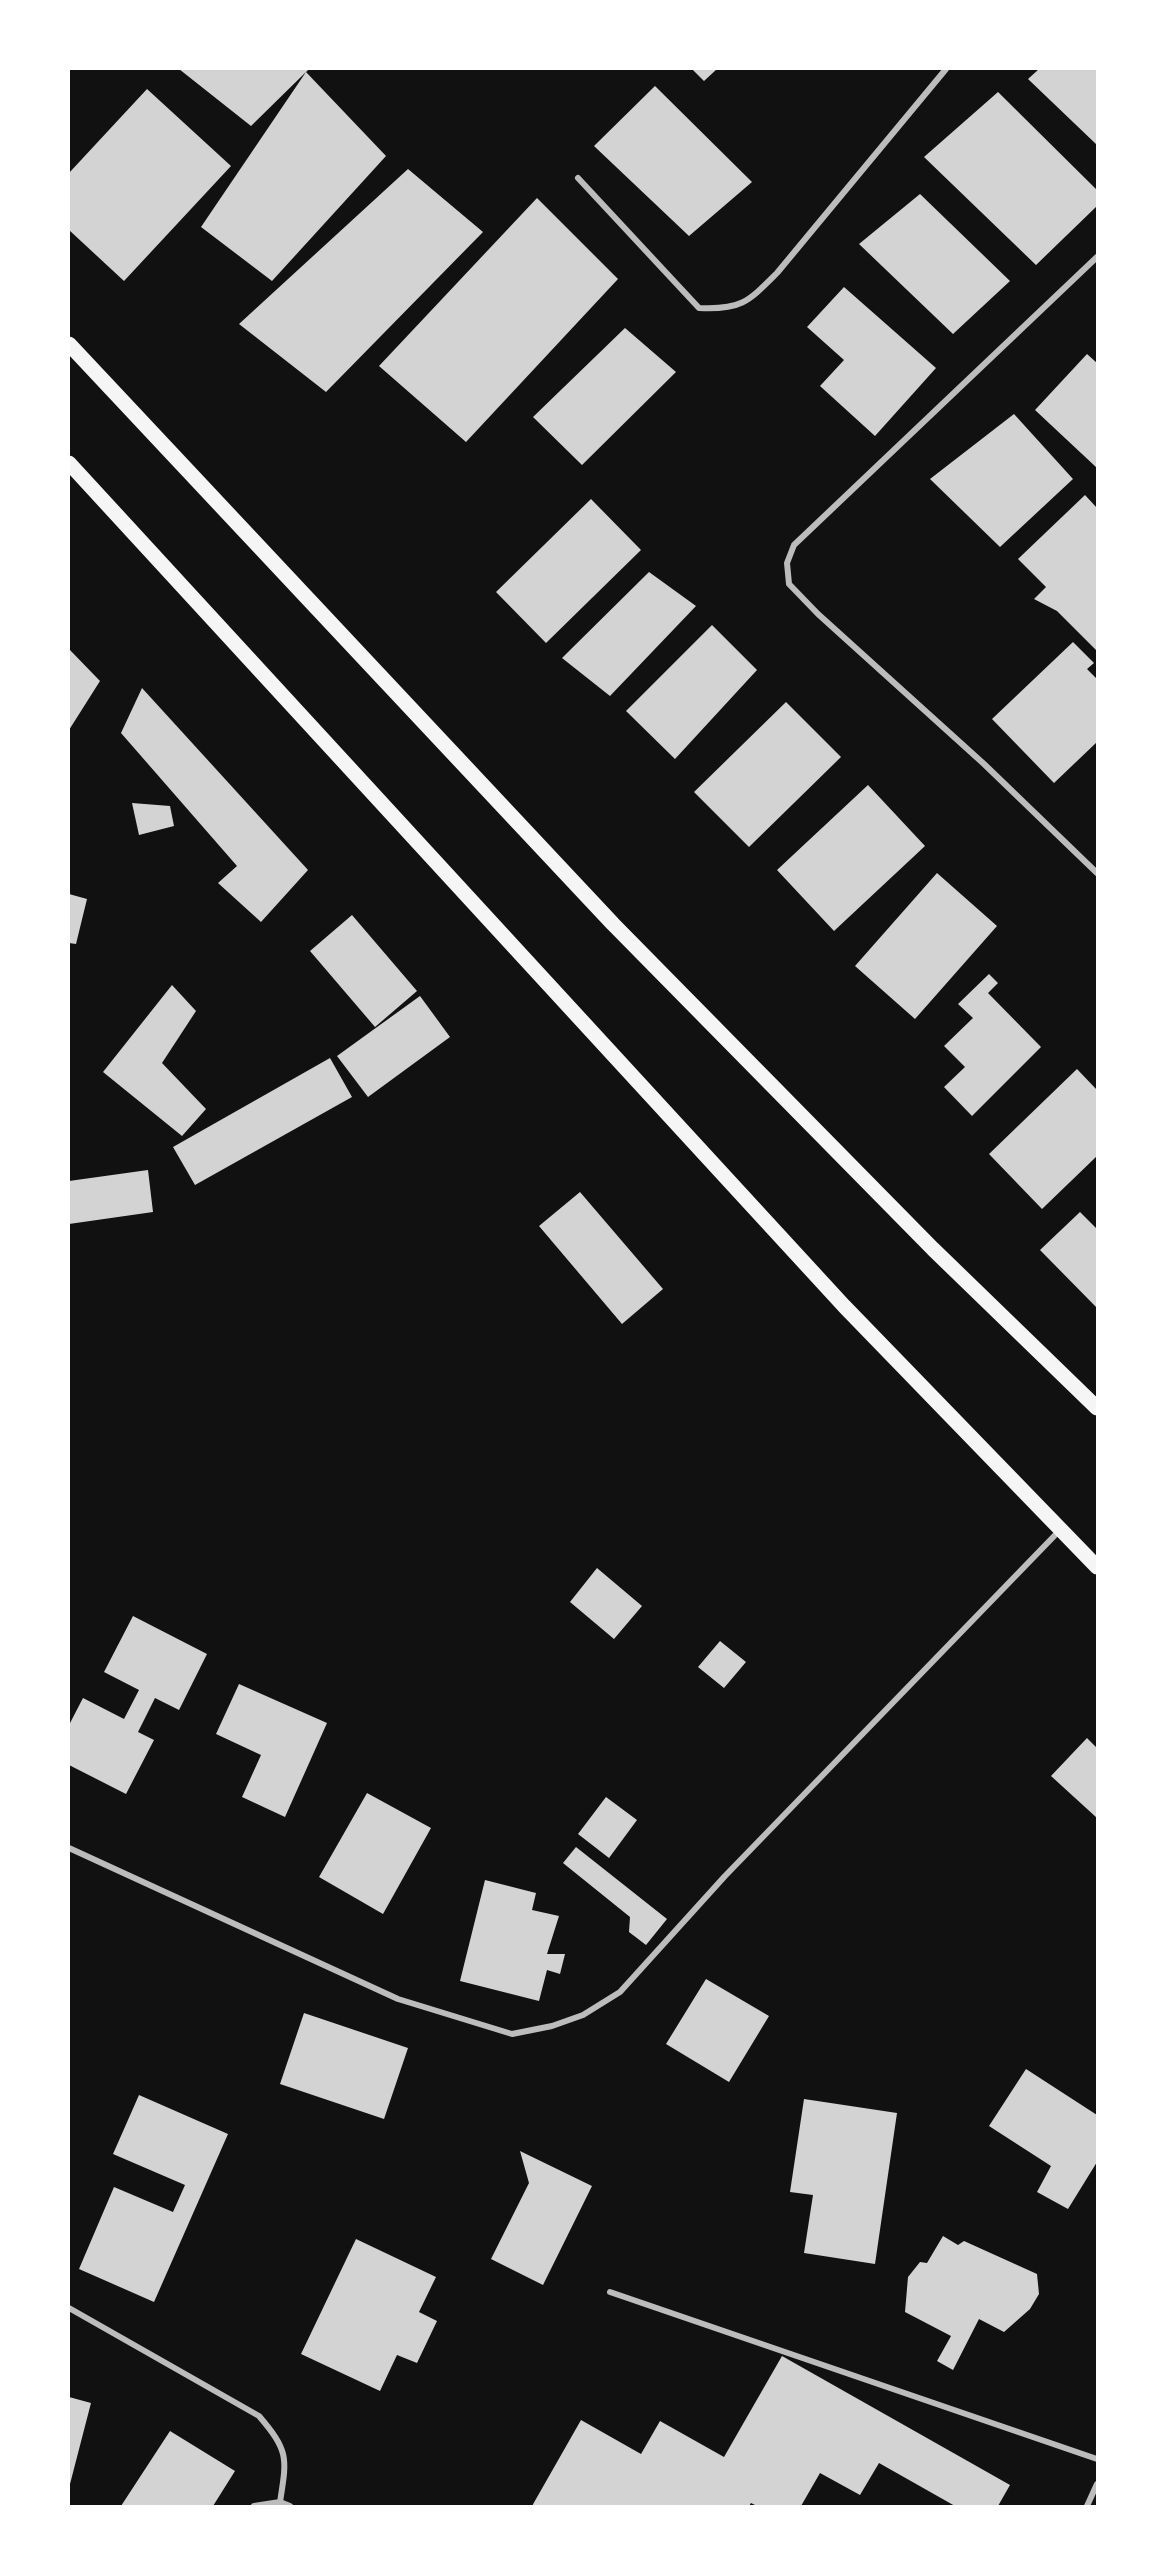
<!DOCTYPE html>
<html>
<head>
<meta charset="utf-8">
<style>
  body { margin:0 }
  #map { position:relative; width:1166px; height:2575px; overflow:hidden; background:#111; font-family:Overpass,sans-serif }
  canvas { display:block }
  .frame { position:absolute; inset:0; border:70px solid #fff; pointer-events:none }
</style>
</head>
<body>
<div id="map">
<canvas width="1166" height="2575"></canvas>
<div class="frame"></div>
</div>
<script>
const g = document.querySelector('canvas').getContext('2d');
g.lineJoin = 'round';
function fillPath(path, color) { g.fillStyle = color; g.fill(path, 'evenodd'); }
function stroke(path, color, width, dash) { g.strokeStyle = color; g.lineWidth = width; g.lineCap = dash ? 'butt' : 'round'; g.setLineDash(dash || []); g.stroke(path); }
const building = new Path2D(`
  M 179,69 L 309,69 L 306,72 L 386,156 L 272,281 L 201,227 L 306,72 L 251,126 Z
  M 692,69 L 717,69 L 704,81 Z
  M 1039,69 L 1097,69 L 1097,145 L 1028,79 Z
  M 655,86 L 752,182 L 689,236 L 594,146 Z
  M 147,89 L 231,166 L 124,281 L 69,230 L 69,173 Z
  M 998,92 L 1097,190 L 1097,206 L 1036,265 L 924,157 Z
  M 408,169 L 483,232 L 326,392 L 239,324 Z
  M 920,194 L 1010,281 L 953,334 L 859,244 Z
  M 537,198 L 618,279 L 466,442 L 379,366 Z
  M 844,287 L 936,368 L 875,436 L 820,386 L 844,360 L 807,327 Z
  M 625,328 L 676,372 L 582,465 L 533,417 Z
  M 1087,354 L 1097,363 L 1097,468 L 1035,410 Z
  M 1014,414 L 1073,479 L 1000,547 L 930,479 Z
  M 1085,495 L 1097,508 L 1097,651 L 1057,611 L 1034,599 L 1046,587 L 1018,559 Z
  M 591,499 L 641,550 L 546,643 L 496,592 Z
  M 649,572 L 696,606 L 610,696 L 562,658 Z
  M 712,625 L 757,670 L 675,759 L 626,711 Z
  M 1073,642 L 1094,663 L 1087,669 L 1097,679 L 1097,742 L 1054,783 L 992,719 Z
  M 69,649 L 100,681 L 69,730 Z
  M 142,688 L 308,870 L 261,922 L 218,883 L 237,866 L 121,733 Z
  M 786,702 L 841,757 L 749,847 L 694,792 Z
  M 868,785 L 925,846 L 834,931 L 777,870 Z
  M 132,803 L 170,806 L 174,826 L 139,835 Z
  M 937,873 L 997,926 L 915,1019 L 855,966 Z
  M 69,894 L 87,899 L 76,944 L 69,943 Z
  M 352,915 L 417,991 L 375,1027 L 310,951 Z
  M 989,974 L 998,983 L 988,993 L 1041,1047 L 972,1116 L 944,1087 L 965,1067 L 944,1046 L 973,1018 L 958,1004 Z
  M 172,985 L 196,1011 L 162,1063 L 206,1109 L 182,1136 L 103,1072 Z
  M 420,996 L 450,1037 L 368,1097 L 337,1056 Z
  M 330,1058 L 352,1097 L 195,1185 L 173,1147 Z
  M 1077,1069 L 1097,1090 L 1097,1156 L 1042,1209 L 989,1154 Z
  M 148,1170 L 153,1212 L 69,1224 L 69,1181 Z
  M 580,1192 L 663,1289 L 622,1324 L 539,1226 Z
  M 1080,1212 L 1097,1229 L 1097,1308 L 1040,1250 Z
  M 597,1568 L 642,1606 L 614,1639 L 570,1602 Z
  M 133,1616 L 207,1654 L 179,1710 L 155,1698 L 138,1732 L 154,1740 L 126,1794 L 69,1765 L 69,1725 L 83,1698 L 124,1719 L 139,1690 L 104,1672 Z
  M 720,1641 L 746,1662 L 724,1688 L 698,1667 Z
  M 239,1684 L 327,1723 L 285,1817 L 242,1797 L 261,1755 L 216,1734 Z
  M 1087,1738 L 1097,1748 L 1097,1818 L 1051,1776 Z
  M 367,1793 L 431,1828 L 383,1914 L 319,1877 Z
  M 606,1797 L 637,1820 L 609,1858 L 578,1834 Z
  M 576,1847 L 667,1919 L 646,1945 L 629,1932 L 630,1917 L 563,1863 Z
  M 485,1880 L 536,1893 L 532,1910 L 559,1916 L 547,1954 L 565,1954 L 560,1974 L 547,1970 L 539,2001 L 460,1981 Z
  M 706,1979 L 769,2016 L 729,2082 L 666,2044 Z
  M 304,2013 L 408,2048 L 384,2119 L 280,2084 Z
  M 1026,2069 L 1097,2115 L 1097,2162 L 1068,2209 L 1037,2192 L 1051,2166 L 989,2126 Z
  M 139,2095 L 228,2134 L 154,2302 L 79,2269 L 114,2187 L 173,2212 L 185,2185 L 113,2154 Z
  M 804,2099 L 897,2113 L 875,2264 L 804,2253 L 813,2195 L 790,2192 Z
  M 520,2151 L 592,2186 L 543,2285 L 491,2259 L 529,2183 Z
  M 943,2236 L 958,2245 L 964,2241 L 1037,2274 L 1039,2294 L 1030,2309 L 1004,2332 L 979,2319 L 953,2370 L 937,2361 L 951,2336 L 905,2312 L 908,2277 L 920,2262 L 927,2263 Z
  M 356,2239 L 436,2277 L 419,2312 L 437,2321 L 417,2363 L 397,2355 L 380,2391 L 301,2354 Z
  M 782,2356 L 1010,2485 L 998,2506 L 955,2506 L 879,2463 L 860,2495 L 820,2473 L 801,2506 L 757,2506 L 751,2503 L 749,2506 L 532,2506 L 581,2420 L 641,2454 L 660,2421 L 724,2457 Z
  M 69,2397 L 91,2403 L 70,2484 L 69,2484 Z
  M 170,2431 L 235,2471 L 213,2506 L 121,2506 Z`);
const minor = new Path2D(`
  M 578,178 L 699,308 C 741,310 748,302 777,273 L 946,69
  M 1097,257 L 794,545 L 787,563 L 789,584 L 818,614 L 984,764 L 1097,873
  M 69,1848 L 398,1999 L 512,2034 L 552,2026 L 583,2015 L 620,1992 L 725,1876 L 1060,1530
  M 610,2292 L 1097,2459
  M 69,2308 L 259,2416 C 289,2451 287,2458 280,2502
  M 254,2506 L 280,2502 L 290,2506
  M 1087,2506 L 1097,2484`);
const primary = new Path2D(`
  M 69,344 L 613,924 L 933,1249 L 1097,1408
  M 69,463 L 844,1306 L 1097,1567`);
fillPath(building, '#d3d3d3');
stroke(minor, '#bcbcbc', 6);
stroke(primary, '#f5f5f5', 15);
</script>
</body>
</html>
